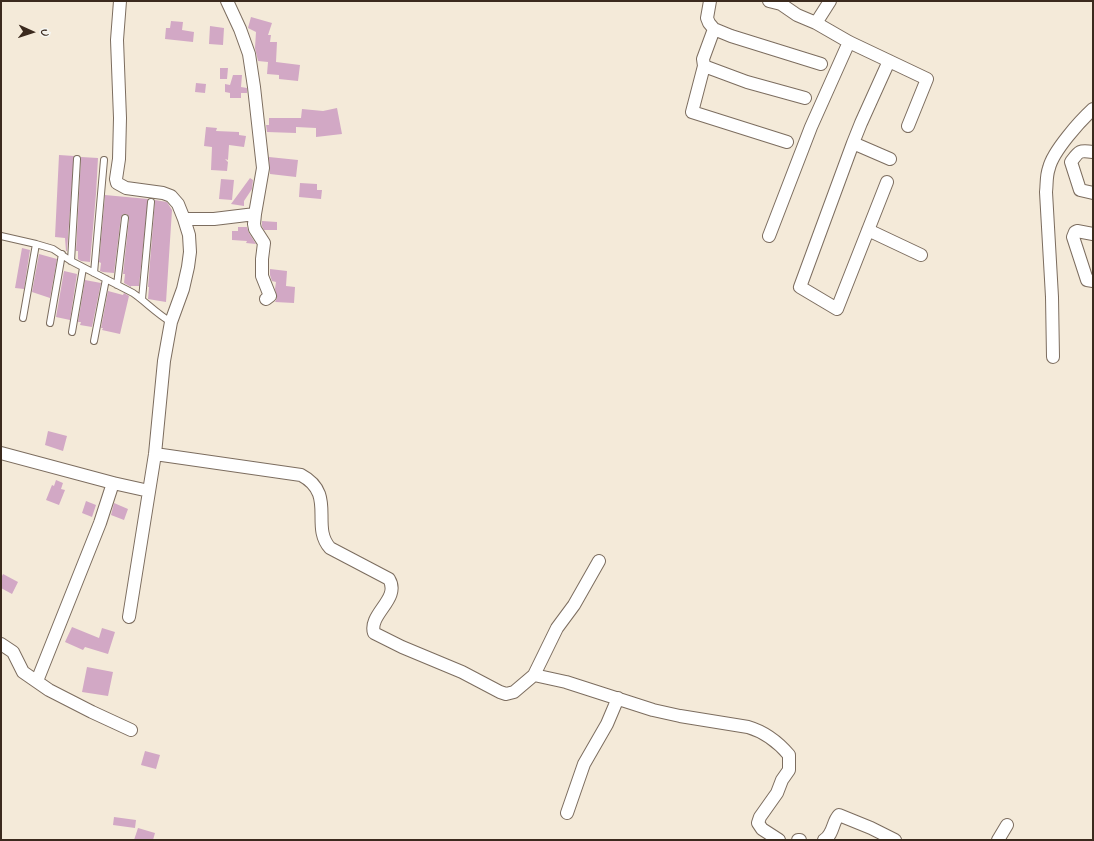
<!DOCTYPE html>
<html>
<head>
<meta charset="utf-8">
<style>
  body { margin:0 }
  #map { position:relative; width:1094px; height:841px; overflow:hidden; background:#f4ead9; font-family:Mynerve,sans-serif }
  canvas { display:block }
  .frame { position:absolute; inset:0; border:2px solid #3b2a1e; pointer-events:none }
  .north { position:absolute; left:12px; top:12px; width:40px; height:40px; -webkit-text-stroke:3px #f6f6f2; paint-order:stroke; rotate:93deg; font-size:11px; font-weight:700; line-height:16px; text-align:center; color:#3b2a1e }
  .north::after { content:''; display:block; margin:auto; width:14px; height:18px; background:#3b2a1e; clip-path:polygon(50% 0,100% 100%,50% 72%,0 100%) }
</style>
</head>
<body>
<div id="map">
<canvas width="1094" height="841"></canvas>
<div class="frame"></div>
<div class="north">U</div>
</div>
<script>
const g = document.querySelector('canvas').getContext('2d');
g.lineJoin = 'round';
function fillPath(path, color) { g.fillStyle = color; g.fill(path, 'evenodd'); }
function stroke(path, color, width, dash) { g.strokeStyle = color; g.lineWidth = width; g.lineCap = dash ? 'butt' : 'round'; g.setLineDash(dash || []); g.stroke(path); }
const building = new Path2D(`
  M 251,17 L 272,23 L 268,35 L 271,35 L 270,42 L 277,42 L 276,62 L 300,65 L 298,81 L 279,79 L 279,75 L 267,74 L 268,62 L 258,61 L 255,48 L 256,32 L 248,28 Z
  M 171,21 L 183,22 L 182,30 L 194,32 L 193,42 L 165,39 L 166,28 L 170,28 Z
  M 210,26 L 224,28 L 223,45 L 209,44 Z
  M 220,68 L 228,68 L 227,79 L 220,79 Z
  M 233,75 L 242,75 L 241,87 L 247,88 L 247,93 L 241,93 L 241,98 L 230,98 L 230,93 L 225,92 L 225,84 L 230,85 Z
  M 196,83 L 206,84 L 205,93 L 195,92 Z
  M 337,108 L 342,134 L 316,137 L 316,128 L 296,127 L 296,133 L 267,132 L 266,125 L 269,125 L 269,118 L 301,118 L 302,109 L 323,111 Z
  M 206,127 L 217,128 L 216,131 L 239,132 L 239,135 L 246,136 L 244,147 L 229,145 L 228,160 L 225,159 L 228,162 L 227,171 L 211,170 L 212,147 L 204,146 Z
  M 59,155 L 74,156 L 67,251 L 66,251 L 65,238 L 55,237 Z
  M 81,157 L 98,158 L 96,194 L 90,262 L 81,261 L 78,259 L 78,251 L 76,251 Z
  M 269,157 L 298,160 L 296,177 L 270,174 Z
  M 250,178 L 253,180 L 252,189 L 244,201 L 244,206 L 231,204 Z
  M 221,179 L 234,180 L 232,200 L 219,199 Z
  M 300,183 L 317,184 L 317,190 L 322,190 L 321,199 L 299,197 Z
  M 105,195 L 148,199 L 139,286 L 131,286 L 131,287 L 124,283 L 125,274 L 123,274 L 129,219 L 129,216 L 126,214 L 123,214 L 121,217 L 114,273 L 103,272 L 100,271 L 101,263 L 99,262 Z
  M 155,200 L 167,202 L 172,210 L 166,302 L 148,299 L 149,287 L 148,287 Z
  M 262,221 L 277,222 L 277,230 L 264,230 L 262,226 Z
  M 238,227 L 247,227 L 249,233 L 256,244 L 246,243 L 247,241 L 232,240 L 232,231 L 238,231 Z
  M 22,248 L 30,250 L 24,289 L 15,288 Z
  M 39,254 L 57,259 L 50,298 L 32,292 Z
  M 270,269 L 287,271 L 286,286 L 295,287 L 294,303 L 275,302 L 277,298 L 275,289 L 276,282 L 272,281 L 270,275 Z
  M 64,271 L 77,274 L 70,320 L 56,317 Z
  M 85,280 L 101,283 L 92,327 L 80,325 L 81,322 L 78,322 Z
  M 108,291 L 123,295 L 124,293 L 129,296 L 120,334 L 102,330 L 103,328 L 101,328 Z
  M 48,431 L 67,436 L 63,451 L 45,445 Z
  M 56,480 L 63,483 L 61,489 L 65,490 L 59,505 L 46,500 L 52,485 L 54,486 Z
  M 86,501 L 96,505 L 92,517 L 82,513 Z
  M 114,503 L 128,509 L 124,520 L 111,515 Z
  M 3,574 L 18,582 L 12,594 L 1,588 L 1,578 Z
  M 72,627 L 99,638 L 102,628 L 115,632 L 108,654 L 85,647 L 83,650 L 65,642 Z
  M 87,667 L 113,672 L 108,696 L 82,692 Z
  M 145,751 L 160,755 L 156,769 L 141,765 Z
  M 114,817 L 136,820 L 135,828 L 113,825 Z
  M 138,828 L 155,833 L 153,840 L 134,840 Z`);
const lane = new Path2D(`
  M 1,236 L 36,244 L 53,249 L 71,261 L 133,293 C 146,302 157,314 171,322
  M 71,261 L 77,159
  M 94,273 L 104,160
  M 117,285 L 125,218
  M 142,299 L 151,202
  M 23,318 L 36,244
  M 50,323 L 62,254
  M 72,332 L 83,268
  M 94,341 L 106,279`);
const street = new Path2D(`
  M 120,1 L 117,40 L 120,118 L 119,159 L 116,179 L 117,183 L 126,188 L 163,193 L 171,196 L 178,204 L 184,219 L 189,235 L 190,252 L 188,267 L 183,289 L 171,322 L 164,361 L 155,454 L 129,617
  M 227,1 L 240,29 L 249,54 L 254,87 L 263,168 L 255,214 L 254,224 L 255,229 L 264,243 L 262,259 L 262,276 L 270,296 L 266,299
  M 710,1 L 707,18 L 709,23 L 714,29 L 731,36 L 821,64
  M 769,1 L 781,4 L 797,15 L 816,23 L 830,1
  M 816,23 L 849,42 L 927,79 L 908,126
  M 714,29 L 703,59 L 704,66 L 747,82 L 805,98
  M 889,61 L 861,123 L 853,143 L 890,159
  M 704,66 L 692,112 L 787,142
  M 853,143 L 800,287 L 837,309 L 887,182
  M 1093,152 C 1079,150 1079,151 1071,162 L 1080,190 L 1093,193
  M 184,219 L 214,219 L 255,214
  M 868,230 L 921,255
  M 1093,234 L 1077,231 L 1075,232 L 1073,237 L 1087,280 L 1093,281
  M 769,236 L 811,127 L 849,42
  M 1053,357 L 1052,297 L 1046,192 C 1047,184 1046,176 1049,168 C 1053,151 1080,121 1093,109
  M 1,453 L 113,483 L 149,491
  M 155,454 L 301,475 C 337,494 310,526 330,548 L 389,579 C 401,599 368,614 374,633 L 402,647 L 462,672 L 500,692 L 506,694 L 514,692 L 534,675 L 557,628 L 574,605 L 599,561
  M 1,644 L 13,652 L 23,672 L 49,690 L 92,712 L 131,730
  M 534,675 L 566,682 L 653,710 L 680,716 L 748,727 C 765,732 778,742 789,755 L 789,770 L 782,780 L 777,793 L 760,817 L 758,823 L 762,829 L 779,840
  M 37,681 L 100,523 L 113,483
  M 567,813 L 584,764 L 607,724 L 618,698
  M 798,840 L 800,840
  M 824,840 C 834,834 832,822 839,815 L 871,828 L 895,840
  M 998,840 L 1007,825`);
fillPath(building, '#d2a8c5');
stroke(lane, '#7c6d5f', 8);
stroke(street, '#7c6d5f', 14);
stroke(lane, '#fff', 6);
stroke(street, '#fff', 12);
</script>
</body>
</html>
